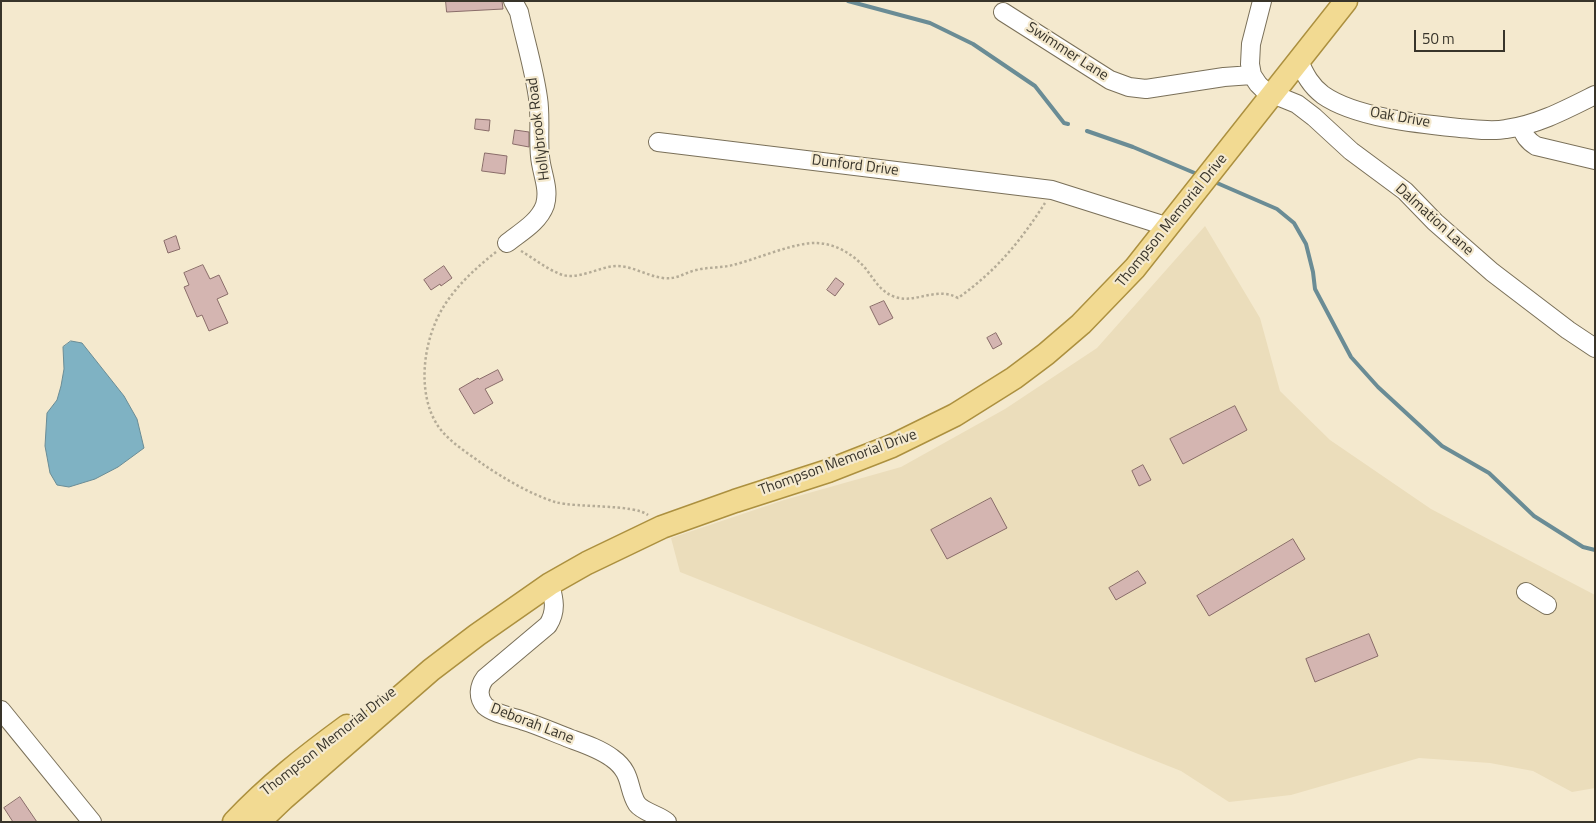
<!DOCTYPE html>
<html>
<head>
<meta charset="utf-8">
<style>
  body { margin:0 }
  #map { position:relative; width:1596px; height:823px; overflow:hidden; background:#f4e9ce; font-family:"Titillium Web",sans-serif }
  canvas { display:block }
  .frame { position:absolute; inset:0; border:2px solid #38342a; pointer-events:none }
  .scale { position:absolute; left:1414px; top:30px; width:91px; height:22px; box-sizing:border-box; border:2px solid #38342a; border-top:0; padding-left:6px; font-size:15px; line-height:18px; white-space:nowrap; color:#38342a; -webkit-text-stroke:4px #f4e9ce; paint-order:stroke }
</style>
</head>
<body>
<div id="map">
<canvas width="1596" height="823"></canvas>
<div class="frame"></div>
<div class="scale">50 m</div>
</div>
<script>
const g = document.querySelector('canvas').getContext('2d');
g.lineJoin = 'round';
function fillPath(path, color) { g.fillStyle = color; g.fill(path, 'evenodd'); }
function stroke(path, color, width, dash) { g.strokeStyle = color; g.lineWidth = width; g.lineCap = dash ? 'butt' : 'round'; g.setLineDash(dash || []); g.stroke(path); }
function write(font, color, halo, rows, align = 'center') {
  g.font = font + ' "Titillium Web",sans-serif'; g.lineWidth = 4.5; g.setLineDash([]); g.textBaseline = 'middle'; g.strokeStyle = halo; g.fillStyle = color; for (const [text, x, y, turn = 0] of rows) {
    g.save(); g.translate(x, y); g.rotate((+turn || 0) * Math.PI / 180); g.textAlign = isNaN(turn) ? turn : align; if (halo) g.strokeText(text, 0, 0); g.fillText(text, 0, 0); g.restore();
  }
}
const built = new Path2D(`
  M 1205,226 L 1260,318 L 1280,391 L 1330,440 L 1431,509 L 1595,595 L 1595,788 L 1572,792 L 1533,771 L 1490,763 L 1419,758 L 1291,795 L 1229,802 L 1181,771 L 680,572 L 671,538 L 784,500 L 901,467 L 1005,409 L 1097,348 Z`);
const water = new Path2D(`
  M 71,341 L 82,343 L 124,396 L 137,419 L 144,448 L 118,467 L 95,479 L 69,487 L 57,485 L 50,473 L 45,446 L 47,413 L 57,400 L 61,386 L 64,369 L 63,347 Z`);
const stream = new Path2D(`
  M 848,1 L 930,23 L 973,44 L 1035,86 L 1064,123 L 1068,124
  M 1087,131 L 1133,147 L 1197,174
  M 1217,183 L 1277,209 L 1294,223 L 1306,244 L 1313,272 L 1315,289 L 1351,357 L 1378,387 L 1442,446 L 1489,473 L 1534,516 L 1583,547 L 1595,550`);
const building = new Path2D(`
  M 446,1 L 502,1 L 503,9 L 447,12 Z
  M 476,119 L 490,120 L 489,131 L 475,129 Z
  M 515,130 L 529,132 L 529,147 L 513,144 Z
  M 485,153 L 507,156 L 505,174 L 482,171 Z
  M 176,236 L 180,249 L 168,253 L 164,241 Z
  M 203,265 L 210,279 L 219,275 L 228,294 L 217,299 L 228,323 L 209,331 L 202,315 L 197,317 L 184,287 L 189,285 L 184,273 Z
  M 444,266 L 452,278 L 441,286 L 440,284 L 431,290 L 424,280 Z
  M 836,278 L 844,284 L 835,296 L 827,290 Z
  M 884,301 L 893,318 L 879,325 L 870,307 Z
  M 996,333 L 1002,344 L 993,349 L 987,338 Z
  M 498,370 L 503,380 L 485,389 L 493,403 L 474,414 L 459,389 L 478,378 L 479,379 Z
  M 1235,406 L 1247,430 L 1183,464 L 1170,439 Z
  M 1143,465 L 1151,480 L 1139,486 L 1132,471 Z
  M 991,498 L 1007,528 L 947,559 L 931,530 Z
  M 1293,539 L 1305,559 L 1209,616 L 1197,596 Z
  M 1138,571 L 1146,583 L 1116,600 L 1109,588 Z
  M 1369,634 L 1378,656 L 1315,682 L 1306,659 Z
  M 20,797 L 37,822 L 13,822 L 4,808 Z`);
const path = new Path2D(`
  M 521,251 C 533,258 547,269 560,274 C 577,281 598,267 616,266 C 633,266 647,276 663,278 C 676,280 684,273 696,270 C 708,267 721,268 733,265 C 757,259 795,242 817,243 C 837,244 854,255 866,269 C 875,281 881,292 895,297 C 916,304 936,286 958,298 C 996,271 1020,242 1045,203
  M 496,252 C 477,267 457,285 444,306 C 423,339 416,393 438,426 C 450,443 468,453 484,465 C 505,479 530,494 555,502 C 577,508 634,504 648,515`);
const minor = new Path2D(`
  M 1262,1 L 1251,44 L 1250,64 L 1252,75 L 1258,84 L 1265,91 L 1297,104 L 1314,117 L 1351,151 L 1405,191 L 1435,222 L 1492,272 L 1568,330 L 1595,348
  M 1003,12 L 1110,80 L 1129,87 L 1146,89 L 1224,77 L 1252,75
  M 1299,61 C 1305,75 1311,86 1323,95 C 1356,118 1421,124 1460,128 C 1475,129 1491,132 1506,129 C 1537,125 1567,109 1595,95
  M 1521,126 C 1524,136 1528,141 1536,146 L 1595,160
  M 658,142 L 1052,190 L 1169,227
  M 507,243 C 521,232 539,222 545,205 C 550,188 541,172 540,156 C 538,137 541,117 538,98 C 534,69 525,40 519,12 L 513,1
  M 550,584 C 554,599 557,611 548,625 L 485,678 C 479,686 477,697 485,706 C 494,714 513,717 524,721 C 540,726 555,733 571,739 C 585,744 600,749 612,758 C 633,773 627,788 637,804 C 643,812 659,815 667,822
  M 1526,592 L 1547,605
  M 1,710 L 92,822`);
const major = new Path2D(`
  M 234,822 C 269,785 306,756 347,726
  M 259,822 L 283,799 L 431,670 L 477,635 L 550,584 L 587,563 L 662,527 L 735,501 L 828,471 L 892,446 L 955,415 L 1014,378 L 1046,354 L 1081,324 L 1135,268 L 1346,1`);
const streetNames = [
  ["Swimmer Lane",1067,52,33],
  ["Oak Drive",1400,118,10],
  ["Hollybrook Road",539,129,-97],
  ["Dunford Drive",855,166,7],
  ["Dalmation Lane",1434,220,42],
  ["Thompson Memorial Drive",1172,221,-51],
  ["Thompson Memorial Drive",838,463,-20],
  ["Deborah Lane",532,724,21],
  ["Thompson Memorial Drive",329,742,-38]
];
fillPath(built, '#ebddbb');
fillPath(water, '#7fb2c3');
stroke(water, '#6a8c95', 1);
stroke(stream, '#6a8c95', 4);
fillPath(building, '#d4b5b1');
stroke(building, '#896c69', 1);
stroke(minor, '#7a7059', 20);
stroke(major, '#ac903f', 25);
stroke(path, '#b5ac97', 2.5, [2.5, 2.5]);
stroke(minor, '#fff', 18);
stroke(major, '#f2da92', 22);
write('15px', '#38342a', '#f4e9ce', streetNames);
</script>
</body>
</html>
